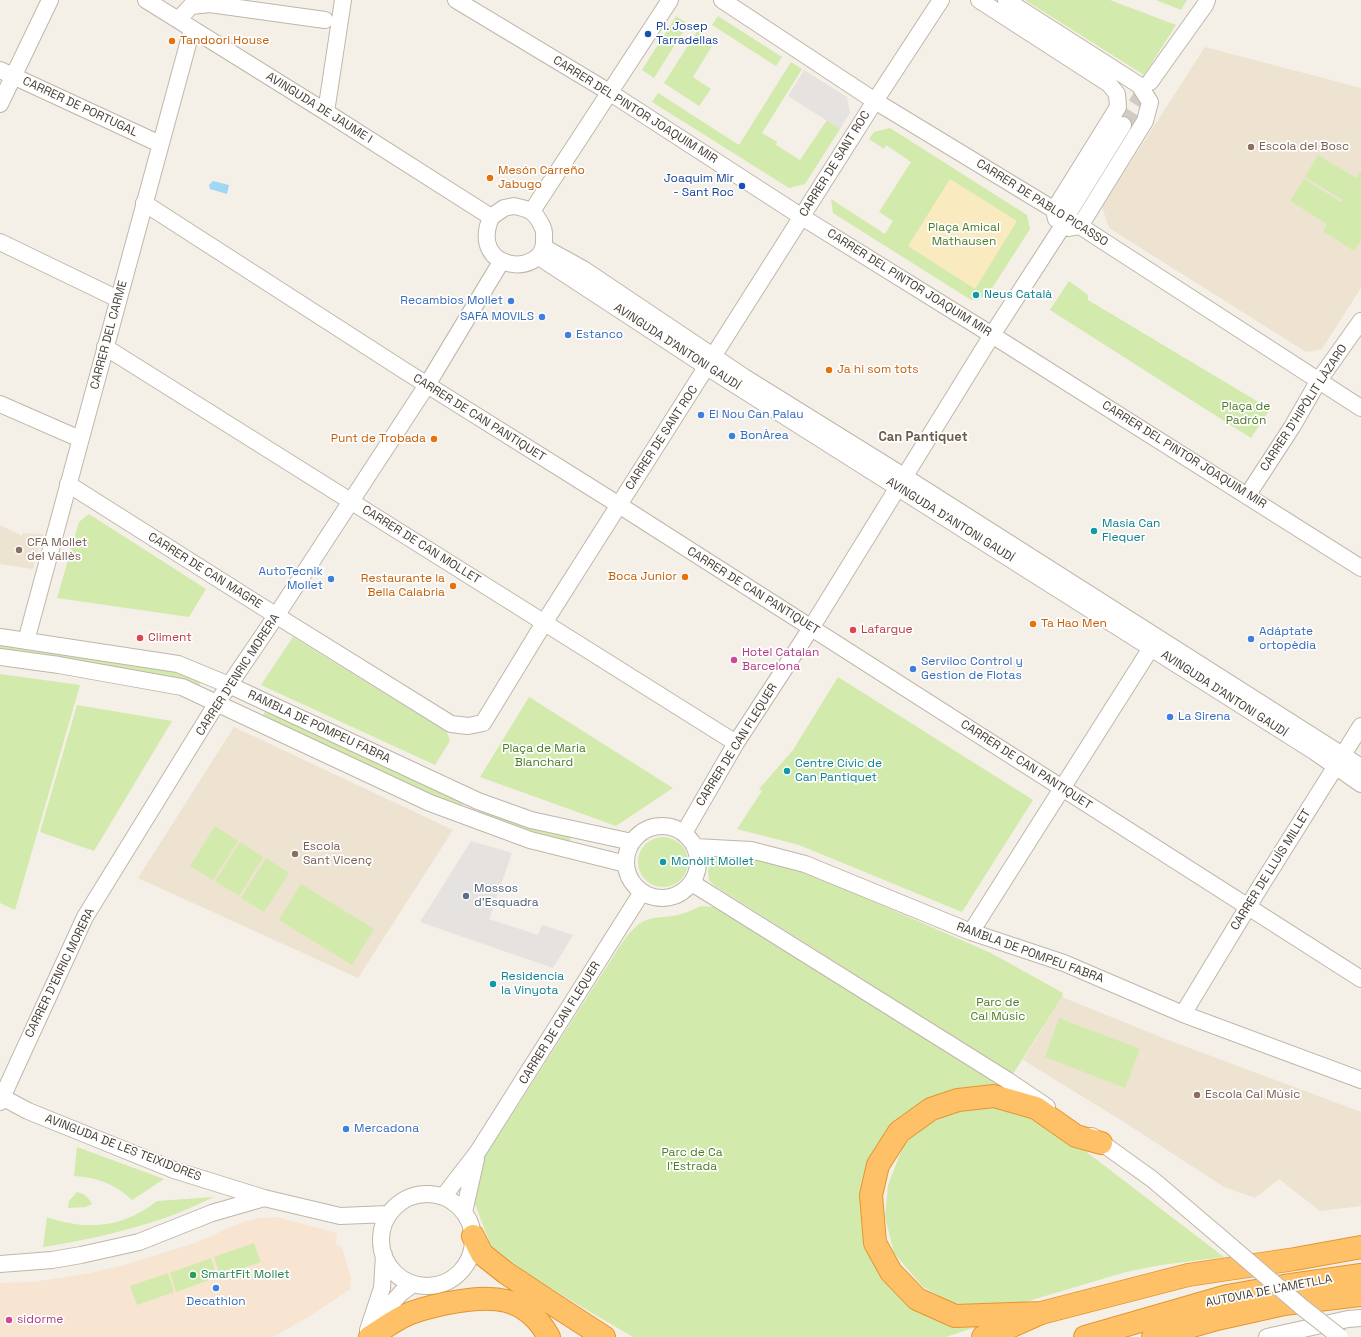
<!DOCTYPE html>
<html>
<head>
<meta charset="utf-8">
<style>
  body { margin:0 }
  canvas { display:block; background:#f4efe7 }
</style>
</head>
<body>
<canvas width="1361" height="1337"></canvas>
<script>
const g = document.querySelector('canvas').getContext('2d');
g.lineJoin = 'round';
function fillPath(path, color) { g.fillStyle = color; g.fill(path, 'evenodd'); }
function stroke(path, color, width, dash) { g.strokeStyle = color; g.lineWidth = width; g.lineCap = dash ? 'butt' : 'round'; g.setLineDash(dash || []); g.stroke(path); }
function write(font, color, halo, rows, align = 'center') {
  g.font = font + ' "Space Grotesk",sans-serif'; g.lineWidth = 3.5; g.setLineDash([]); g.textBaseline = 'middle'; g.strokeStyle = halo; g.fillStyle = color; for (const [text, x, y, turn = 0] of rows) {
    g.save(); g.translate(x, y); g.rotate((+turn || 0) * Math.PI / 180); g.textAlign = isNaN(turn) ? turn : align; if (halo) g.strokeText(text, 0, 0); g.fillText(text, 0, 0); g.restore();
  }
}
const commercial = new Path2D(`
  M 276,1217 L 337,1233 L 336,1244 L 342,1248 L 351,1277 L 350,1289 L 313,1314 L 273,1337 L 0,1337 L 0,1283 L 33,1282 L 85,1274 L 121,1266 L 195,1243 L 243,1222 L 259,1218 Z`);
const education = new Path2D(`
  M 1205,47 L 1361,88 L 1361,288 L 1322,349 L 1306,352 L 1109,228 L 1102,207 Z
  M 0,525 L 22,536 L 23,533 L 43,534 L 33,569 L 0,564 Z
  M 234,727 L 453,830 L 358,978 L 138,878 Z
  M 1062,997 L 1168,1040 L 1361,1112 L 1361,1206 L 1320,1211 L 1279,1179 L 1255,1198 L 1224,1187 L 1124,1122 L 1023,1060 Z`);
const green = new Path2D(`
  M 1025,0 L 1110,0 L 1176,25 L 1144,75 Z
  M 1156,0 L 1187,0 L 1181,10 Z
  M 676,16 L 688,24 L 654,78 L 642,70 Z
  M 718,16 L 782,57 L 776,66 L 712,25 Z
  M 698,30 L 715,41 L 693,77 L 711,89 L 699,106 L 664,83 Z
  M 791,62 L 802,69 L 762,133 L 777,142 L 776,145 L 800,160 L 827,120 L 840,129 L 805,184 L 789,188 L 652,102 L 658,93 L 739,145 Z
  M 890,128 L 1027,215 L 1030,229 L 987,296 L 971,300 L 833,213 L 831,199 L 885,234 L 893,221 L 879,212 L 911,162 L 886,145 L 884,149 L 869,139 L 874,132 Z
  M 1318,155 L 1356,178 L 1361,171 L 1361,240 L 1354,251 L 1323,231 L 1327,224 L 1290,201 L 1304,179 L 1341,202 L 1343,200 L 1305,177 Z
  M 1069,281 L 1088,295 L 1088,300 L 1270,409 L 1251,438 L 1050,310 Z
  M 89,514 L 206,589 L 189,617 L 57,598 L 79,522 Z
  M 293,637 L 447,732 L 450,741 L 435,765 L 261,685 Z
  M 0,642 L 160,665 L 203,678 L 197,689 L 0,654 Z
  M 0,674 L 80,685 L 15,910 L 0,903 Z
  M 838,677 L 1033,800 L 962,912 L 799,845 L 737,829 L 762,791 L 759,789 L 793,750 Z
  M 529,697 L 673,788 L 616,826 L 480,777 Z
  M 77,705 L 172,721 L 94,851 L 40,832 Z
  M 266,709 L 465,800 L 460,810 L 262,718 Z
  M 482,806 L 572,834 L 569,844 L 480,816 Z
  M 215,826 L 238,841 L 213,880 L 190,866 Z
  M638 862a25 25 0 1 1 50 0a25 25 0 1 1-50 0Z
  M 240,842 L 263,857 L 239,896 L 215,881 Z
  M 725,853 L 794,867 L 991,953 L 1063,993 L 1062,997 L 1013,1074 L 715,886 L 709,880 L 708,871 L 711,859 Z
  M 266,858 L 289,873 L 264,912 L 241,898 Z
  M 301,884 L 374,929 L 352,965 L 279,920 Z
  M 701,906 L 714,907 L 1001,1085 L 995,1089 L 892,1133 L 870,1245 L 950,1322 L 973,1328 L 946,1337 L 633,1337 L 536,1280 L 491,1246 L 473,1199 L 479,1166 L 611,960 C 619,948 627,933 639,924 C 650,916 660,918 672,916 C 682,915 692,910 701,906 Z
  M 1059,1018 L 1140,1049 L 1125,1088 L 1045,1057 Z
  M 958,1100 L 1025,1105 L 1224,1257 L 1161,1265 L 1126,1272 L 1015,1305 L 977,1308 L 951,1302 L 923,1287 L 894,1253 L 885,1217 L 888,1185 L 904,1144 L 931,1118 Z
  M 77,1147 L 164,1179 L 132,1200 C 116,1184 96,1177 74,1176 Z
  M 77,1192 C 85,1194 88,1197 92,1204 L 85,1207 L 68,1208 L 69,1201 Z
  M 214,1197 C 198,1204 182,1212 165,1218 C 126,1231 84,1241 43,1247 L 47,1217 C 87,1231 123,1228 157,1201 Z
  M 254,1243 L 261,1262 L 220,1276 L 214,1257 Z
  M 211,1258 L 217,1277 L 176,1292 L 170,1273 Z
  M 168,1273 L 174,1292 L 137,1305 L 130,1286 Z`);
const sand = new Path2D(`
  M 950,179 L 1017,221 L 975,289 L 908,246 Z`);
const parking = new Path2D(`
  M 804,70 L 847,97 L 850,113 L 840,129 L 788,96 Z
  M 471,841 L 512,853 L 489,919 L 538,935 L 542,925 L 573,935 L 553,968 L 420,922 Z`);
const water = new Path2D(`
  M 213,181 L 229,185 L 227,194 L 210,189 L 209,185 Z`);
const minorTunnel = new Path2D(`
  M 1123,125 L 1150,82`);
const minor = new Path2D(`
  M 146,0 L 326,112 L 491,217
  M 456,0 L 609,92 L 802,217 L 992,335 L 1361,568
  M 722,0 L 875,101 L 1066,217 L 1361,408
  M 979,0 L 1109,84 L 1117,94 L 1118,107 L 1054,210 L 1056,219
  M 1006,0 L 1139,85 L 1150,102 L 1145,121 L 1080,226 L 1069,228
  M 178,20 L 191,6 L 210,4 L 325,20
  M 0,70 L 160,144
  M 1150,82 L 1205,5 L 1207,0
  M 0,104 L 50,0
  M 326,112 L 343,0
  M 144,203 L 405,371 L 619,505 L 1361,979
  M 514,206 C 529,209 535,211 542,226 C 545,231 544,235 544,241 C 545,277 468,273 491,217 L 504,208 Z
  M 532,211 L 670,0
  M 0,242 L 118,299
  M 545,248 L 583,269 L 744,377 L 905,477 L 1361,767
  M 539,257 L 707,367 L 1315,752 L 1361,784
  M 105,347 L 736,743
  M 0,404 L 80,439
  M 68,484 L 261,606 L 451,724 L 468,726 L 483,723 L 544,623 L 875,101 L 941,0
  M 1247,496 L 1292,427 L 1319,380 L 1361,321
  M 0,637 L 178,664 L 229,685 L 478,801 L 531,820 L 632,842
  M 26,641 L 192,29
  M 0,657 L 59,665 L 182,687 L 430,803 L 530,840 L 626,864
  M626 862a36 36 0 1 1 72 0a36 36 0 1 1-72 0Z
  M 684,833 L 736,743 L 811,628 L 992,335 L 1060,230 L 1066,217 L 1123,125
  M 695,847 L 751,850 L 805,864 L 971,932 L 1064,963 L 1183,1014 L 1361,1080
  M 692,883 L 1007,1080 L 1047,1107
  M 971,932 L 1156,640
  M 1183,1014 L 1260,887 L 1361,726
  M 0,1096 L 28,1111 L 174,1170 L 264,1198 L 340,1216 L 389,1214
  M 0,1102 L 85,917 L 217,703 L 276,616 L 427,385 L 501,262
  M 1092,1136 L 1152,1179 L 1218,1235
  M381 1240a46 46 0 1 1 92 0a46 46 0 1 1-92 0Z
  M 443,1197 L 477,1153 L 642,892
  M 464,1212 L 476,1159
  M 0,1264 L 52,1260 L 81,1255 L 139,1242 L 212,1213 L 264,1198
  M 372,1325 L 401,1293 L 413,1284
  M 368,1330 L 382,1288 L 384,1255
  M 1267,1337 L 1348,1319 L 1361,1318`);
const highway = new Path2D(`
  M 473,1236 L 482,1254 L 506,1273 L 548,1301 L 604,1337
  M 1041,1313 L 955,1316 L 917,1299 L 891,1272 L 875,1243 L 871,1195 L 878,1165 L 899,1132 L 931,1109 L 958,1100 L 994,1096 L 1036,1108 L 1076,1136 L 1101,1143
  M 370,1337 C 381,1330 392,1322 404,1316 C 418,1309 434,1306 448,1303 C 492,1295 525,1294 549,1337
  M 983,1337 L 996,1333 L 1041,1313 L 1188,1275 L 1295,1259 L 1361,1247
  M 1085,1337 L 1227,1296 L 1284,1286 L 1361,1275
  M 1153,1337 L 1217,1319 L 1284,1304 L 1361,1295`);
const minorBridge = new Path2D(`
  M 1218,1235 L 1303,1308 L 1340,1337`);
const markers = [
  [648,34,4,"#1a4fb4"],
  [172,41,4,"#e8710a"],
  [1251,147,4,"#8d6e63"],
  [490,178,4,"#e8710a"],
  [742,186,4,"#1a4fb4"],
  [976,295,4,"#0f9aa8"],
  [511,301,4,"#3f7fe0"],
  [542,317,4,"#3f7fe0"],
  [568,335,4,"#3f7fe0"],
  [829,370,4,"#e8710a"],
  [701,415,4,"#3f7fe0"],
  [732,436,4,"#3f7fe0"],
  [434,439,4,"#e8710a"],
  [1094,531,4,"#0f9aa8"],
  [19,550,4,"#8d6e63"],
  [685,577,4,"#e8710a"],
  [331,579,4,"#3f7fe0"],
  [453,586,4,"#e8710a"],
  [1033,624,4,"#e8710a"],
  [853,630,4,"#e0444e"],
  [140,638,4,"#e0444e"],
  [1251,639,4,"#3f7fe0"],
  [734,660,4,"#d1479c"],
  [913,669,4,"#3f7fe0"],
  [1170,717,4,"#3f7fe0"],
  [787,771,4,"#0f9aa8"],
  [295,854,4,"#8d6e63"],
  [663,862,4,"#0f9aa8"],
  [466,896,4,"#5c6f8a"],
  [493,984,4,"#0f9aa8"],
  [1197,1095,4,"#8d6e63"],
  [346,1129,4,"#3f7fe0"],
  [193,1275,4,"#2e9e5b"],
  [216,1288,4,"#3f7fe0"],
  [9,1320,4,"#d1479c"]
];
const transitNames = [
  ["Pl. Josep",656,27],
  ["Tarradellas",656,41],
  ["Joaquim Mir",734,179,"right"],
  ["- Sant Roc",734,193,"right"]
];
const foodNames = [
  ["Tandoori House",180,41],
  ["Mesón Carreño",498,171],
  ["Jabugo",498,185],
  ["Ja hi som tots",837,370],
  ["Punt de Trobada",426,439,"right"],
  ["Boca Junior",677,577,"right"],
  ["Restaurante la",445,579,"right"],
  ["Bella Calabria",445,593,"right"],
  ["Ta Hao Men",1041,624]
];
const streetNames = [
  ["CARRER DE PORTUGAL",80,107,25],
  ["AVINGUDA DE JAUME I",319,108,32],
  ["CARRER DEL PINTOR JOAQUIM MIR",635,110,32],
  ["CARRER DE SANT ROC",835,164,-58],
  ["CARRER DE PABLO PICASSO",1042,203,32],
  ["CARRER DEL PINTOR JOAQUIM MIR",909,283,32],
  ["CARRER DEL CARME",109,335,-75],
  ["AVINGUDA D'ANTONI GAUDÍ",677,347,33],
  ["CARRER D'HIPÒLIT LÀZARO",1304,408,-57],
  ["CARRER DE CAN PANTIQUET",479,418,32],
  ["CARRER DE SANT ROC",662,438,-57],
  ["CARRER DEL PINTOR JOAQUIM MIR",1184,455,32],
  ["AVINGUDA D'ANTONI GAUDÍ",950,520,32],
  ["CARRER DE CAN MOLLET",421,545,32],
  ["CARRER DE CAN MAGRE",205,571,32],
  ["CARRER DE CAN PANTIQUET",753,591,32],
  ["CARRER D'ENRIC MORERA",238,675,-57],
  ["AVINGUDA D'ANTONI GAUDÍ",1224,694,33],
  ["RAMBLA DE POMPEU FABRA",319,727,25],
  ["CARRER DE CAN FLEQUER",737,745,-58],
  ["CARRER DE CAN PANTIQUET",1026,765,33],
  ["CARRER DE LLUÍS MILLET",1271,870,-58],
  ["RAMBLA DE POMPEU FABRA",1030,953,20],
  ["CARRER D'ENRIC MORERA",60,973,-64],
  ["CARRER DE CAN FLEQUER",560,1023,-58],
  ["AVINGUDA DE LES TEIXIDORES",123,1148,21],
  ["AUTOVIA DE L'AMETLLA",1269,1291,-11]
];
const educationNames = [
  ["Escola del Bosc",1259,147],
  ["CFA Mollet",27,543],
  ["del Vallès",27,557],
  ["Escola",303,847],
  ["Sant Vicenç",303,861],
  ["Escola Cal Músic",1205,1095]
];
const parkNames = [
  ["Plaça Amical",964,228],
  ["Mathausen",964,242],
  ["Plaça de",1246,407],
  ["Padrón",1246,421],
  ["Plaça de Maria",544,749],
  ["Blanchard",544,763],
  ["Parc de",998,1003],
  ["Cal Músic",998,1017],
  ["Parc de Ca",692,1153],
  ["l'Estrada",692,1167]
];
const cultureNames = [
  ["Neus Català",984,295],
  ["Masia Can",1102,524],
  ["Flequer",1102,538],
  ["Centre Cívic de",795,764],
  ["Can Pantiquet",795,778],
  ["Monòlit Mollet",671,862],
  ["Residencia",501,977],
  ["la Vinyota",501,991]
];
const shopNames = [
  ["Recambios Mollet",503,301,"right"],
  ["SAFA MOVILS",534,317,"right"],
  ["Estanco",576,335],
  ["El Nou Can Palau",709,415],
  ["BonÀrea",740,436],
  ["AutoTecnik",323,572,"right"],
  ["Mollet",323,586,"right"],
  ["Adáptate",1259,632],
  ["ortopèdia",1259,646],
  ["Serviloc Control y",921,662],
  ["Gestion de Flotas",921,676],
  ["La Sirena",1178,717],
  ["Mercadona",354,1129],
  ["Decathlon",216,1302,"center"]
];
const healthNames = [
  ["Lafargue",861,630],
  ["Climent",148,638]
];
const hotelNames = [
  ["Hotel Catalan",742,653],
  ["Barcelona",742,667],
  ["sidorme",17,1320]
];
const serviceNames = [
  ["Mossos",474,889],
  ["d'Esquadra",474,903]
];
const leisureNames = [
  ["SmartFit Mollet",201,1275]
];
const neighbourhoodNames = [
  ["Can Pantiquet",923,437]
];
fillPath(commercial, '#f7e4d1');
fillPath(education, '#eee3d0');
fillPath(green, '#d3eaad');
fillPath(sand, '#faeac0');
fillPath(parking, '#e5e2df');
fillPath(water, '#a0d8f4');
stroke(minorTunnel, '#d1ccc3', 16, [16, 8]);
stroke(minor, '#c0b6a9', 18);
stroke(highway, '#e59530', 24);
stroke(minor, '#fff', 16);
stroke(highway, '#ffc167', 22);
stroke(minorBridge, '#c0b6a9', 18, []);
stroke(minorBridge, '#fff', 16);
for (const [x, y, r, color] of markers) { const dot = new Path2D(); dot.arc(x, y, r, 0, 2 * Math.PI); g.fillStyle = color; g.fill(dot); stroke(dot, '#fff', 1.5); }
write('12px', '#164399', '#fff', transitNames, 'left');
write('12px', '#c56008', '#fff', foodNames, 'left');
write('12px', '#473f35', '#fff', streetNames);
write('12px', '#785e54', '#fff', educationNames, 'left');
write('12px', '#4d7c25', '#fff', parkNames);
write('12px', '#0d838f', '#fff', cultureNames, 'left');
write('12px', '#366cbe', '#fff', shopNames, 'left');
write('12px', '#be3a42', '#fff', healthNames, 'left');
write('12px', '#b23c85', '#fff', hotelNames, 'left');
write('12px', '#4e5e75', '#fff', serviceNames, 'left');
write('12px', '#27864d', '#fff', leisureNames, 'left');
write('bold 13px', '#6b5c4c', '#fff', neighbourhoodNames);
</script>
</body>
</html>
